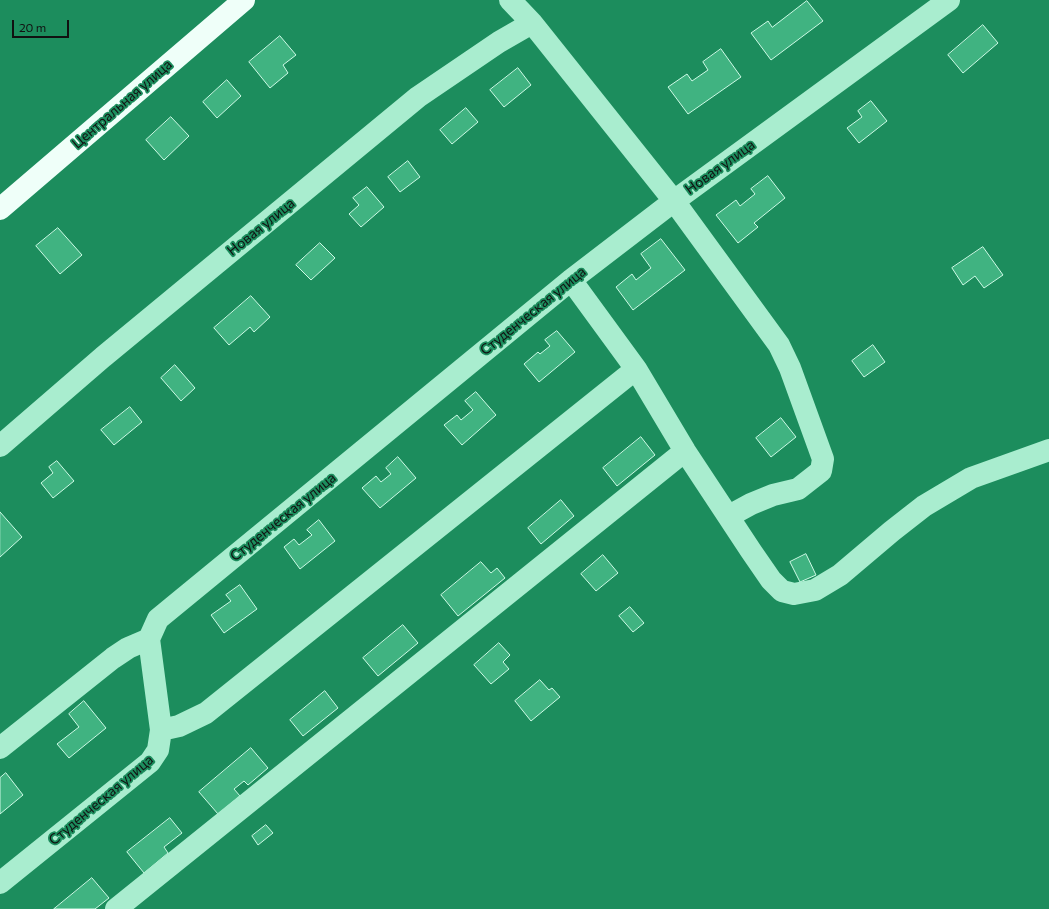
<!DOCTYPE html>
<html>
<head>
<meta charset="utf-8">
<style>
  body { margin:0 }
  #map { position:relative; width:1049px; height:909px; overflow:hidden; background:#1c8d5d; font-family:Commissioner,sans-serif }
  canvas { display:block }
  .scale { position:absolute; left:12px; top:20px; width:57px; height:18px; box-sizing:border-box; border:2px solid #111; border-top:0; padding-left:5px; font-size:12px; line-height:14px; white-space:nowrap; color:#111; -webkit-text-stroke:3px #1c8d5d; paint-order:stroke }
</style>
</head>
<body>
<div id="map">
<canvas width="1049" height="909"></canvas>
<div class="scale">20 m</div>
</div>
<script>
const g = document.querySelector('canvas').getContext('2d');
g.lineJoin = 'round';
function fillPath(path, color) { g.fillStyle = color; g.fill(path, 'evenodd'); }
function stroke(path, color, width, dash) { g.strokeStyle = color; g.lineWidth = width; g.lineCap = dash ? 'butt' : 'round'; g.setLineDash(dash || []); g.stroke(path); }
function write(font, color, halo, rows, align = 'center') {
  g.font = font + ' Commissioner,sans-serif'; g.lineWidth = 3.5; g.setLineDash([]); g.textBaseline = 'middle'; g.strokeStyle = halo; g.fillStyle = color; for (const [text, x, y, turn = 0] of rows) {
    g.save(); g.translate(x, y); g.rotate((+turn || 0) * Math.PI / 180); g.textAlign = isNaN(turn) ? turn : align; if (halo) g.strokeText(text, 0, 0); g.fillText(text, 0, 0); g.restore();
  }
}
const building = new Path2D(`
  M 807,1 L 823,21 L 771,60 L 751,33 L 768,21 L 772,27 Z
  M 983,25 L 998,43 L 963,73 L 948,55 Z
  M 280,36 L 296,55 L 283,65 L 288,73 L 270,88 L 249,62 Z
  M 721,49 L 741,77 L 688,114 L 668,87 L 687,74 L 692,81 L 708,70 L 703,62 Z
  M 518,68 L 531,85 L 504,107 L 490,90 Z
  M 227,80 L 241,96 L 217,118 L 203,102 Z
  M 871,101 L 887,121 L 859,143 L 847,128 L 862,117 L 858,111 Z
  M 466,108 L 478,122 L 452,144 L 440,130 Z
  M 171,117 L 189,136 L 164,160 L 146,140 Z
  M 408,161 L 420,177 L 400,192 L 388,177 Z
  M 768,176 L 785,198 L 754,223 L 758,227 L 738,243 L 716,215 L 736,200 L 740,206 L 755,194 L 751,189 Z
  M 367,187 L 384,207 L 361,227 L 349,214 L 359,205 L 353,198 Z
  M 58,228 L 82,255 L 60,274 L 36,246 Z
  M 661,239 L 685,270 L 633,310 L 616,287 L 632,274 L 636,280 L 651,268 L 641,254 Z
  M 320,243 L 335,258 L 311,280 L 296,265 Z
  M 983,247 L 1003,275 L 984,288 L 975,276 L 963,285 L 952,268 Z
  M 251,296 L 270,317 L 254,332 L 250,327 L 229,345 L 214,328 Z
  M 557,331 L 575,352 L 539,382 L 524,364 L 538,352 L 540,354 L 550,346 L 545,340 Z
  M 873,345 L 885,362 L 864,377 L 852,361 Z
  M 175,365 L 195,388 L 181,401 L 161,378 Z
  M 476,392 L 496,415 L 462,445 L 444,425 L 457,415 L 461,420 L 473,410 L 465,401 Z
  M 130,407 L 142,422 L 114,445 L 101,430 Z
  M 781,418 L 796,437 L 771,457 L 756,438 Z
  M 641,437 L 655,455 L 617,486 L 603,468 Z
  M 398,457 L 416,478 L 380,508 L 362,488 L 376,476 L 381,482 L 391,474 L 386,468 Z
  M 57,461 L 74,481 L 53,498 L 41,483 L 53,473 L 49,467 Z
  M 561,500 L 574,516 L 541,544 L 528,528 Z
  M 0,512 L 22,537 L 0,557 Z
  M 319,520 L 335,541 L 300,569 L 284,547 L 294,539 L 299,545 L 312,535 L 307,530 Z
  M 806,554 L 816,575 L 800,582 L 790,562 Z
  M 603,555 L 618,573 L 596,591 L 581,574 Z
  M 481,562 L 491,573 L 497,568 L 505,578 L 458,616 L 441,595 Z
  M 240,585 L 257,609 L 224,633 L 211,615 L 231,601 L 226,595 Z
  M 630,607 L 644,623 L 633,632 L 619,616 Z
  M 403,625 L 418,643 L 378,676 L 363,658 Z
  M 499,643 L 510,655 L 503,662 L 509,669 L 491,684 L 474,665 Z
  M 540,680 L 549,690 L 552,688 L 560,697 L 531,721 L 515,701 Z
  M 325,691 L 338,708 L 303,736 L 290,720 Z
  M 84,701 L 106,728 L 69,758 L 57,744 L 79,727 L 69,714 Z
  M 251,748 L 268,768 L 248,785 L 244,781 L 234,789 L 240,796 L 218,814 L 199,792 Z
  M 6,773 L 23,795 L 0,814 L 0,778 Z
  M 170,818 L 182,833 L 164,847 L 168,853 L 144,873 L 127,852 Z
  M 266,825 L 273,833 L 258,845 L 252,836 Z
  M 92,878 L 109,898 L 95,909 L 54,909 Z`);
const minor = new Path2D(`
  M 510,0 L 532,23 L 674,201 L 949,0
  M 571,280 L 636,369 L 685,451 L 751,551 L 771,580 L 782,591 L 794,594 L 815,590 L 840,575 L 892,531 L 924,506 L 971,478 L 1049,450
  M 0,446 L 103,357 L 418,97 L 499,42 L 532,23
  M 161,730 L 179,726 L 206,713 L 636,369
  M 0,748 L 113,658 L 128,648 L 149,639
  M 0,883 L 150,762 L 158,750 L 161,730 L 149,639 L 158,619 L 571,280 L 674,201 L 779,345 L 790,368 L 823,459 L 821,471 L 798,489 L 773,495 L 751,504 L 729,516
  M 116,909 L 685,451`);
const major = new Path2D(`
  M 0,209 L 244,0`);
const streetNames = [
  ["Центральная улица",122,104,-41],
  ["Новая улица",720,167,-36],
  ["Новая улица",261,227,-39],
  ["Студенческая улица",533,311,-39],
  ["Студенческая улица",283,517,-39],
  ["Студенческая улица",101,800,-40]
];
fillPath(building, '#40b381');
stroke(building, '#cefae6', 1);
stroke(minor, '#a9edcf', 22);
stroke(major, '#effff9', 22);
write('14px', '#111', '#1c8d5d', streetNames);
</script>
</body>
</html>
